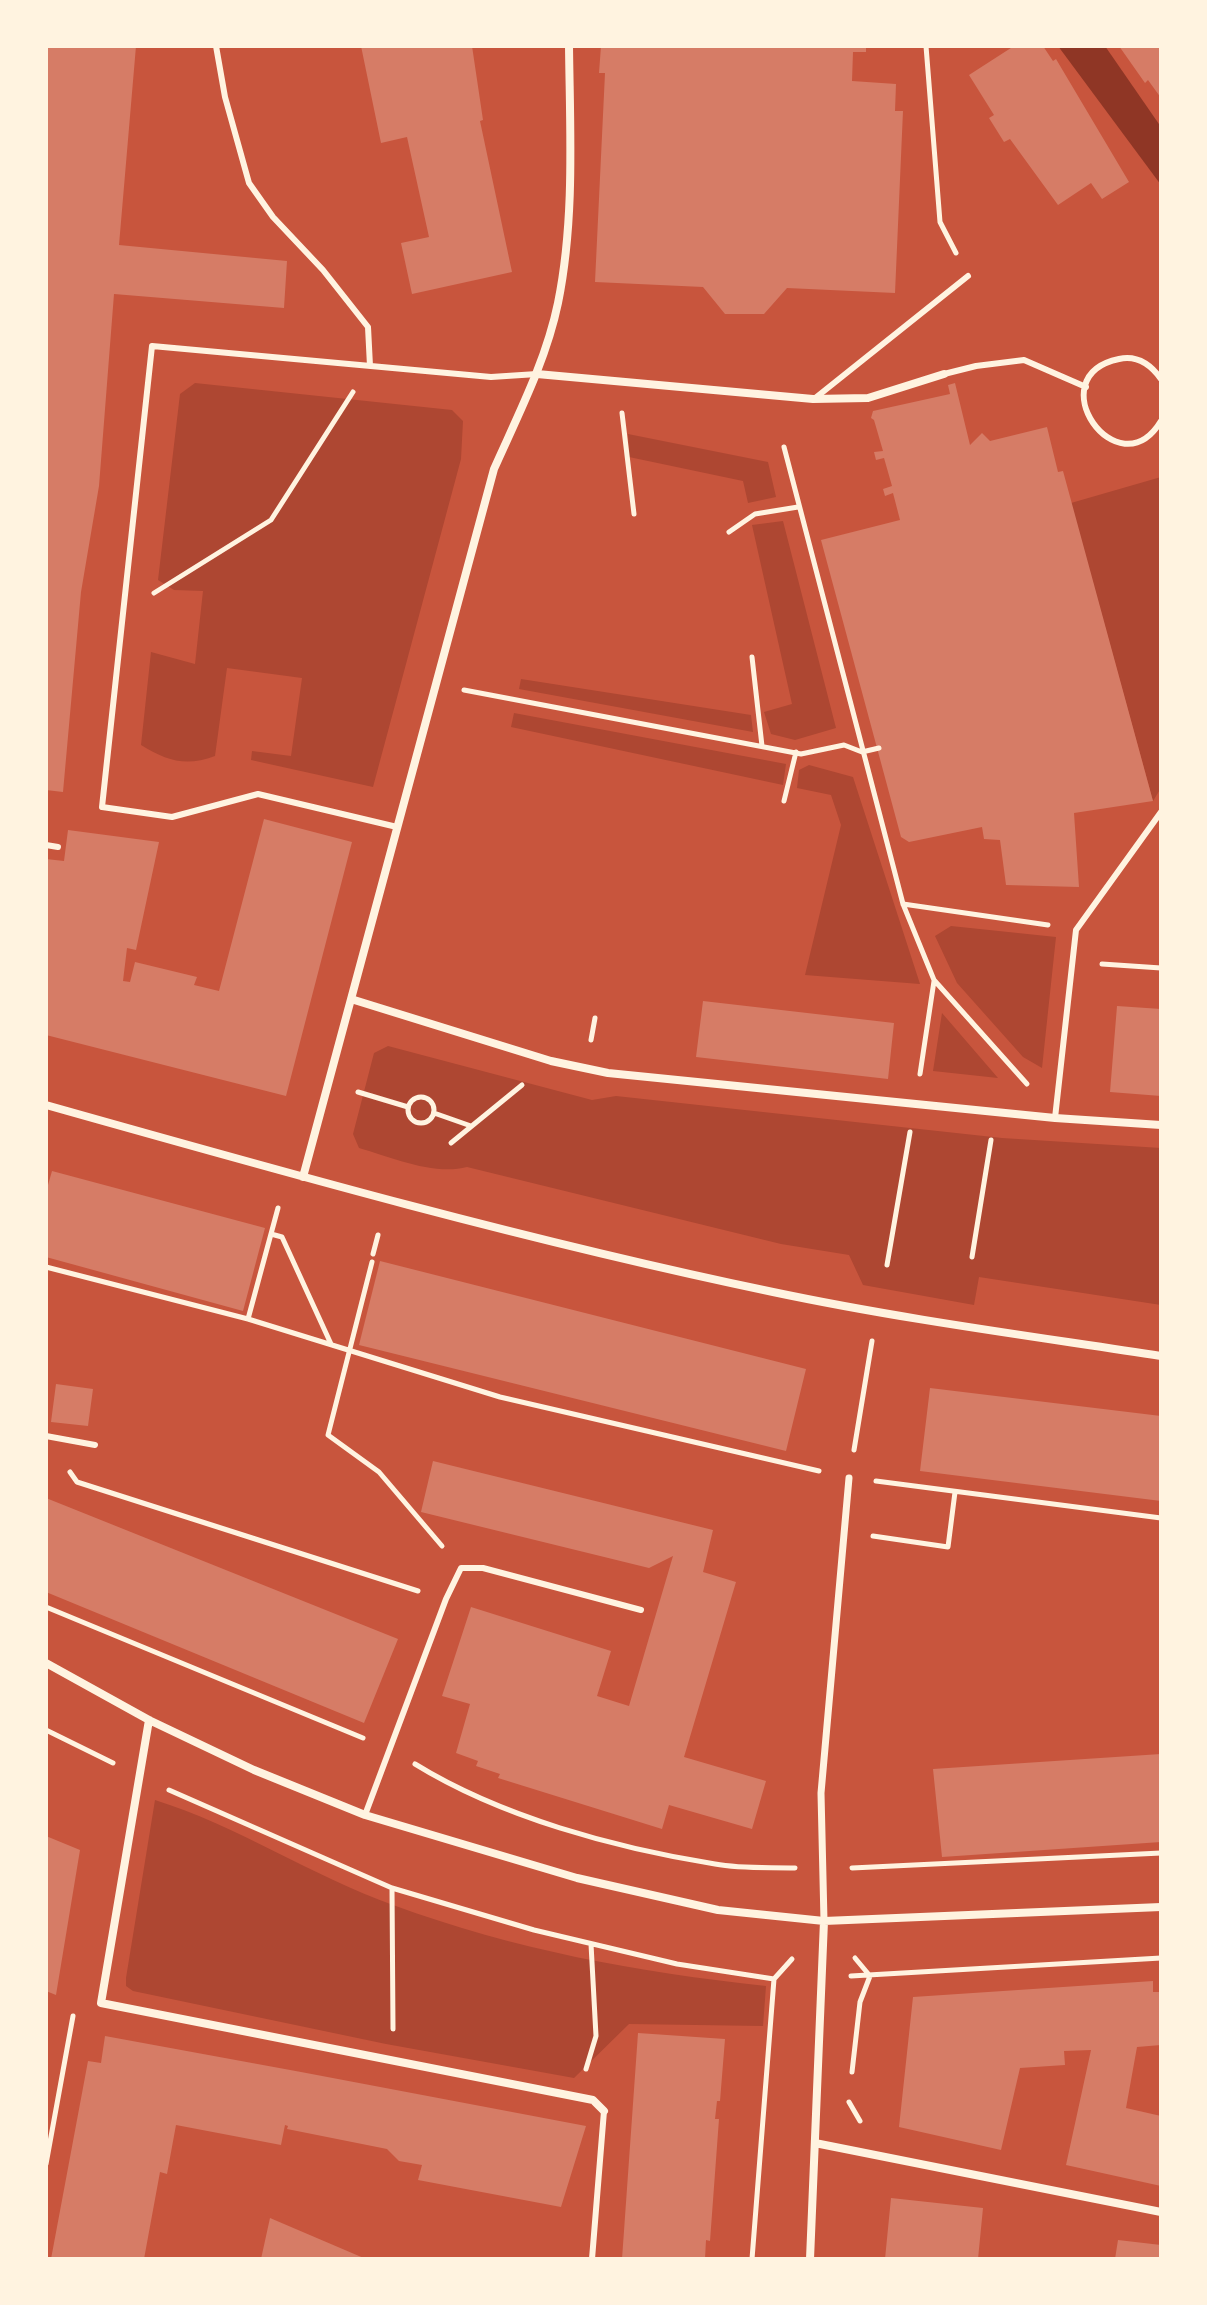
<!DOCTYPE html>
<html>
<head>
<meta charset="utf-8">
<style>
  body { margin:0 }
  #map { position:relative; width:1207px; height:2305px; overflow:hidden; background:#c8553d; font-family:Roboto,sans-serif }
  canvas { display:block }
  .frame { position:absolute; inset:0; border:48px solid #fff3e0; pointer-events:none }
</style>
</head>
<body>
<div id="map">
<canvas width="1207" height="2305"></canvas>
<div class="frame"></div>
</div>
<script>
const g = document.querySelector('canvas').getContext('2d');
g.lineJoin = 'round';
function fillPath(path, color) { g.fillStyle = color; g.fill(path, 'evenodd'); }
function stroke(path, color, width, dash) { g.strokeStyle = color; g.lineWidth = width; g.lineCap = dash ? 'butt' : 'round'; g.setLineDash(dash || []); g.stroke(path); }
const green = new Path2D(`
  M 195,383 L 452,410 L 463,421 L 461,459 L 373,787 L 251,760 L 252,751 L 291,756 L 302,678 L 227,668 L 215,756 C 186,767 167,761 141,745 L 151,652 L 195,664 L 203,591 L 174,590 L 158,580 L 180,394 Z
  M 628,434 L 768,462 L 776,497 L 748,503 L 743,481 L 629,457 Z
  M 1161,477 L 1161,788 L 1153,801 L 1071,503 Z
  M 783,521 L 836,728 L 795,740 L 771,734 L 764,712 L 792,704 L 752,525 Z
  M 521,679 L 751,715 L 753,732 L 519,689 Z
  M 514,713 L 786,764 L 783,785 L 511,727 Z
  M 809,765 L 853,777 L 920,984 L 805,975 L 841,825 L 831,795 L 797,788 L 799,770 Z
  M 951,926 L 1056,937 L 1042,1068 L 1023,1057 L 957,983 L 935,936 Z
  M 942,1013 L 998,1078 L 933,1071 Z
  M 388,1046 L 592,1100 L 616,1096 L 1002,1138 L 1161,1148 L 1161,1305 L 979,1277 L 974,1305 L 863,1285 L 849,1255 L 781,1244 L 467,1167 C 434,1176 391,1157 359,1148 L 353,1134 L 374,1053 Z
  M 155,1800 C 238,1826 312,1876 393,1905 C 516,1950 636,1972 766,1986 L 763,2026 L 629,2024 L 574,2078 L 386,2044 L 133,1991 L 126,1986 L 126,1978 Z`);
const water = new Path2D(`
  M 1058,46 L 1105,46 L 1161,127 L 1161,185 Z`);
const building = new Path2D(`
  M 46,46 L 136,46 L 119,245 L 287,261 L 284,308 L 114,294 L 99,486 L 81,592 L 63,792 L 46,790 Z
  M 361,46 L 472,46 L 483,120 L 480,121 L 512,272 L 412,294 L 401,243 L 429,237 L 407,137 L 381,143 Z
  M 601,46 L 866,46 L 866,52 L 853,52 L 852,81 L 896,84 L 895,111 L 903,111 L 895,293 L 787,288 L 764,314 L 725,314 L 703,287 L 595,282 L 605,73 L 599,73 Z
  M 1014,46 L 1043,46 L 1053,61 L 1056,59 L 1129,182 L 1102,199 L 1091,183 L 1058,205 L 1010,139 L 1004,142 L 989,118 L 994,115 L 969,75 Z
  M 1119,46 L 1161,46 L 1161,98 L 1148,80 L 1145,83 Z
  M 955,383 L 970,445 L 982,433 L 990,441 L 1047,427 L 1058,472 L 1063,471 L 1153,801 L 1074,813 L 1079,887 L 1006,885 L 1000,840 L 984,839 L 982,827 L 909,842 L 901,837 L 821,540 L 900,520 L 893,493 L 885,496 L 883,489 L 892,486 L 884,458 L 876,460 L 874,452 L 883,451 L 874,420 L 871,418 L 873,411 L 950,394 L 948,385 Z
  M 264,819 L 352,842 L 286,1096 L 46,1035 L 46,859 L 64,861 L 68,830 L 159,842 L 136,950 L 127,948 L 123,981 L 130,982 L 135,962 L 197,977 L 194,985 L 219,991 Z
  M 703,1001 L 894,1023 L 888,1079 L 696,1057 Z
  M 1117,1006 L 1161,1009 L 1161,1096 L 1110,1092 Z
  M 52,1171 L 265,1228 L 243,1311 L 46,1257 L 46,1192 Z
  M 380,1261 L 806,1369 L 786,1451 L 359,1345 Z
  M 56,1384 L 93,1389 L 88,1426 L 51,1422 Z
  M 930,1388 L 1161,1416 L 1161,1501 L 920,1471 Z
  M 433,1461 L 713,1530 L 703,1572 L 736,1582 L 684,1757 L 766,1781 L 752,1829 L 669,1805 L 662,1829 L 498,1778 L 500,1774 L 476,1766 L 478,1761 L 456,1753 L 470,1704 L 442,1696 L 471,1607 L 611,1651 L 597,1696 L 629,1706 L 673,1556 L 649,1568 L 421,1512 Z
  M 46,1498 L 398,1639 L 364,1723 L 46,1592 Z
  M 1161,1754 L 1161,1842 L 942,1857 L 933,1769 Z
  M 46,1836 L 80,1850 L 56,1995 L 46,1991 Z
  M 1153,1981 L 1153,1992 L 1161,1992 L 1161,2045 L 1137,2047 L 1126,2108 L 1161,2116 L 1161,2186 L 1066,2165 L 1091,2050 L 1064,2051 L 1065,2065 L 1020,2068 L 1001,2150 L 899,2127 L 913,1997 Z
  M 638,2033 L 725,2039 L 720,2101 L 717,2101 L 715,2119 L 719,2119 L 710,2241 L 706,2240 L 705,2259 L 622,2259 Z
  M 105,2036 L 301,2072 L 586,2126 L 561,2207 L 418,2180 L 422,2165 L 399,2161 L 387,2149 L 287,2129 L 288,2126 L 285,2125 L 281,2145 L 176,2125 L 167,2174 L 160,2172 L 144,2259 L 51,2259 L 88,2061 L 101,2063 Z
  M 891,2198 L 983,2208 L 978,2259 L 885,2259 Z
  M 270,2218 L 366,2259 L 261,2259 Z
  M 1118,2240 L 1161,2245 L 1161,2259 L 1115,2259 Z`);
const path = new Path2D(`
  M 926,46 L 940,222 L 956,253
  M 622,413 L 634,514
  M 784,447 L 903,904 L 934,980 L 1027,1084
  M 729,532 L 755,514 L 798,507
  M 154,593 L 271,520 L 353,392
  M 752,657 L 762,746
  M 464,690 L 801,754 L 844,745 L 862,752 L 879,748
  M 784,801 L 796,752
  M 903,904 L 1048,925
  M 1102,964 L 1161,968
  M 591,1040 L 595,1018
  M 920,1074 L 934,981
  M 358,1092 L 408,1107
  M408 1110a13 13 0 1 1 26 0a13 13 0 1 1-26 0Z
  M 434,1113 L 471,1126
  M 451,1143 L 522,1085
  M 271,1234 L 282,1237 L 331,1344
  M 373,1254 L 378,1235
  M 972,1257 L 991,1140
  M 372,1262 L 328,1435 L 379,1472 L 442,1546
  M 887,1265 L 910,1132
  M 46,1267 L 248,1319 L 500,1397 L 819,1471
  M 248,1319 L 278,1208
  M 854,1450 L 872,1341
  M 70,1472 L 77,1482 L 418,1591
  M 876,1481 L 1161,1518
  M 873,1536 L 948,1547 L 955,1492
  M 46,1607 L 363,1738
  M 46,1730 L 113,1763
  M 415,1764 C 501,1817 615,1848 715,1864 C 741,1869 769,1867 795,1868
  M 169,1790 L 392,1888 L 534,1930 L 677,1964 L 774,1979 L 752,2259
  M 852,1868 L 1161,1853
  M 392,1888 L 393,2029
  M 851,1976 L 1161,1958
  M 774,1979 L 792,1959
  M 586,2069 L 596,2036 L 591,1944
  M 852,2072 L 860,2002 L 870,1976 L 855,1958
  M 849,2102 L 860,2121
  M 46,2164 L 73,2016`);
const service = new Path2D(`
  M 216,46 L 225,97 L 249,183 L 273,217 L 323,270 L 368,327 L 370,366
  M 944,374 L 976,366 L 1024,360 L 1086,387
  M 1161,379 C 1151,365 1137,355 1119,359 C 1037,376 1118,492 1161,421
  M 814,399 L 968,276
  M 397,827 L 258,794 L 172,817 L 102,807 L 152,346 L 491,377 L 537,374
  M 46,845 L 58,847
  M 1055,1118 L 1076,930 L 1161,812
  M 46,1436 L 95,1445
  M 365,1815 L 446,1599 L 461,1568 L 483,1568 L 641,1610
  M 592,2259 L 604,2111`);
const pedestrian = new Path2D(`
  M 824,1921 L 821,1793 L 849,1478`);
const minor = new Path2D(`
  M 537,374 L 813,399 L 868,398 L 944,374
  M 351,999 L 551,1061 L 608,1073 L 1055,1118 L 1161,1125
  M 46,1105 C 287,1173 528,1241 773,1292 C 901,1319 1031,1336 1161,1356
  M 303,1177 L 494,469 C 518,415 546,361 558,303 C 575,219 570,132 569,46
  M 46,1663 L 149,1720 L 254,1770 L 365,1815 L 577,1878 L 718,1910 L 824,1921 L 1161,1907
  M 149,1720 L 101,2003 L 593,2100 L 604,2111
  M 815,2143 L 1161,2212
  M 810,2259 L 824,1921`);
fillPath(green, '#ae4732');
fillPath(water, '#8f3625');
fillPath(building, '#d67c66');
stroke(path, '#fff3e0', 5);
stroke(service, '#fff3e0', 6);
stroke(pedestrian, '#fff3e0', 7);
stroke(minor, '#fff3e0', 8);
</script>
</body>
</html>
